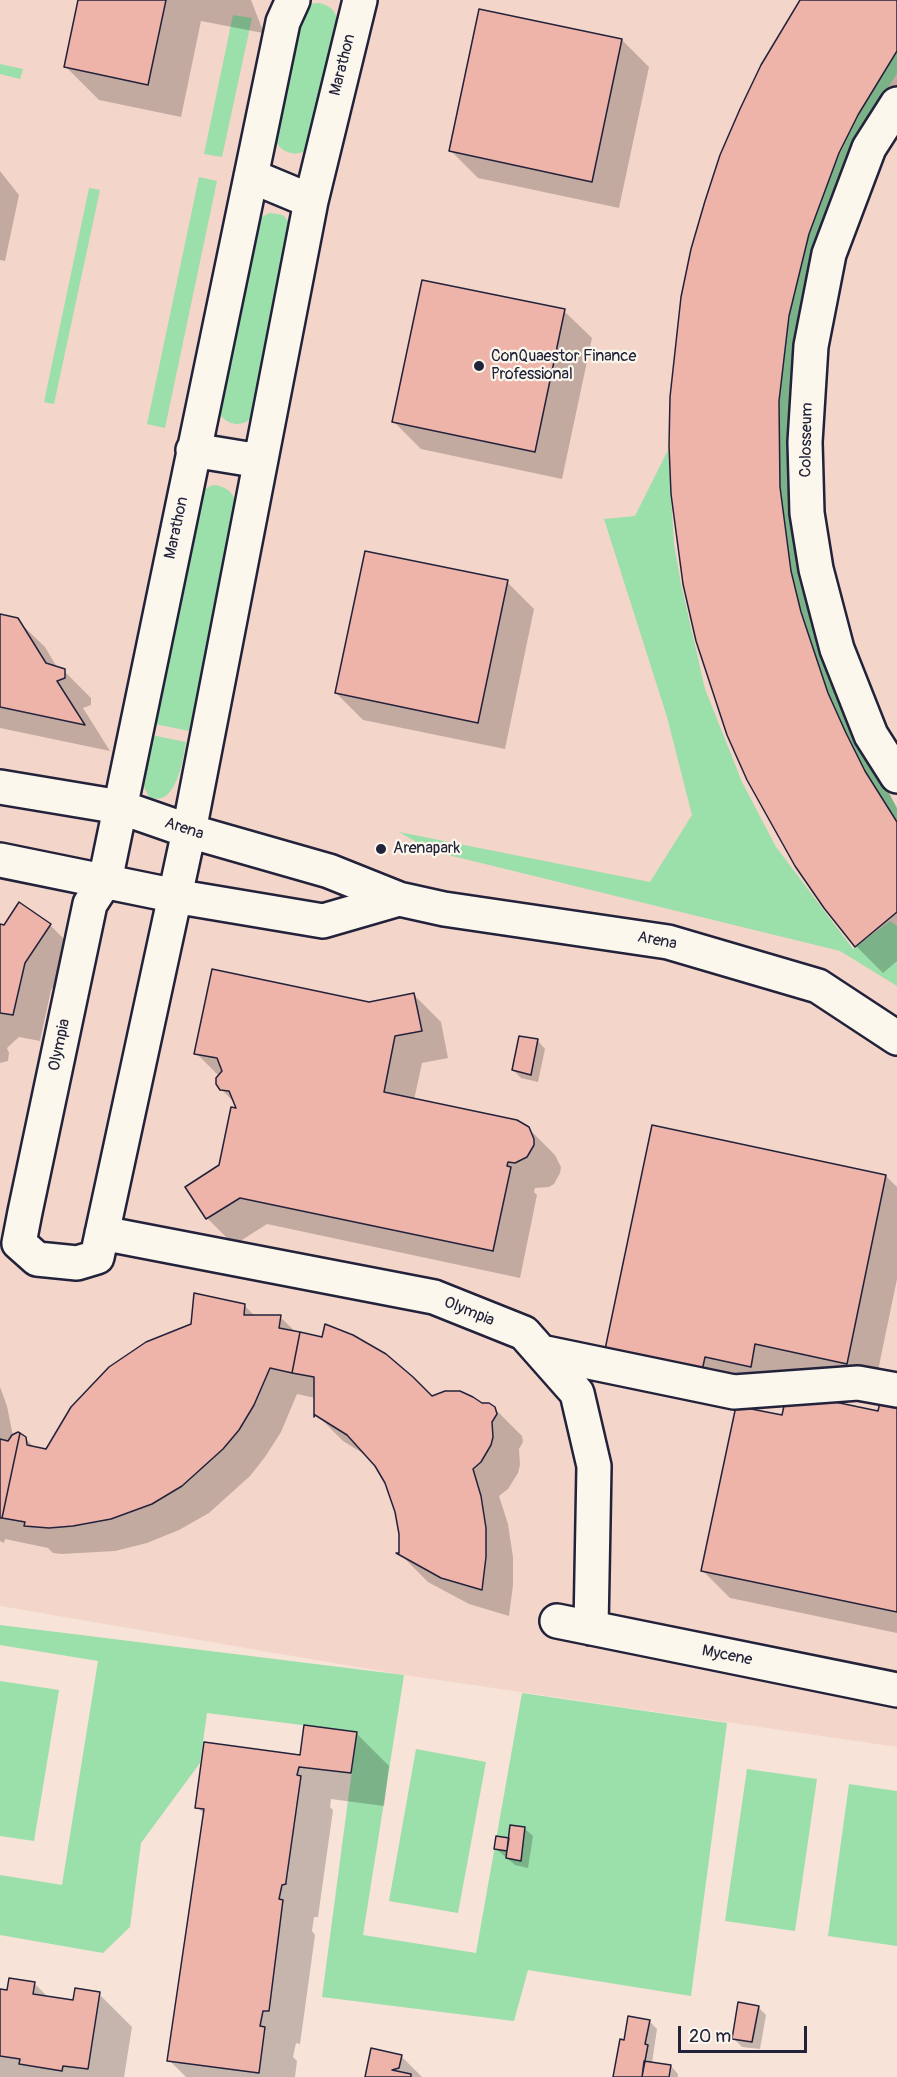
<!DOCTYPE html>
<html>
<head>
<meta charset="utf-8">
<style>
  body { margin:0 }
  #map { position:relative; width:897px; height:2077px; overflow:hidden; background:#f7e3d8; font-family:Pangolin,sans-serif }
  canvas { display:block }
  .scale { position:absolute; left:678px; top:2026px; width:129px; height:27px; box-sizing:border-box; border:3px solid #22223b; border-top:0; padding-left:8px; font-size:18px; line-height:21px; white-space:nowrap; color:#22223b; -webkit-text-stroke:4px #fbf7ec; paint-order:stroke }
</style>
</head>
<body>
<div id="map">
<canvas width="897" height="2077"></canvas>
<div class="scale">20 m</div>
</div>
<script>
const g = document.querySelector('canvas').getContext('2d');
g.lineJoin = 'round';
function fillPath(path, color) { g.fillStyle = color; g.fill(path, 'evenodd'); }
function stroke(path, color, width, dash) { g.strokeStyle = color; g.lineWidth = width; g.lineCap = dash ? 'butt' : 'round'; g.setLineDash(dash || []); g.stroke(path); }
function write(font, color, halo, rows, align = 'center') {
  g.font = font + ' Pangolin,sans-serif'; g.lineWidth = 4.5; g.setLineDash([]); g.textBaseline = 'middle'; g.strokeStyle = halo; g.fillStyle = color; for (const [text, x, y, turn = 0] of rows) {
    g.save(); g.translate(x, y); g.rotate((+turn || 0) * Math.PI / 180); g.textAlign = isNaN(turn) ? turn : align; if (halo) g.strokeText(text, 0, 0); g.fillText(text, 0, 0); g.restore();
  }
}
const built = new Path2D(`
  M 0,0 L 897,0 L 897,1747 L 404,1675 L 0,1606 Z`);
const green = new Path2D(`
  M 319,3 C 331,6 337,11 338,25 L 308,150 C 294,157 283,153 275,141 L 298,17 L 309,4 Z
  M 233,15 L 252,18 L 222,157 L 204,154 Z
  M 897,51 L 897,73 L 865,127 L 813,259 L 829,669 L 867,758 L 897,807 L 897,822 C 863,769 832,713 813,653 C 747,447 778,230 897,51 Z
  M 0,64 L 23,69 L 20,79 L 0,74 Z
  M 199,177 L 217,181 L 165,428 L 147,424 Z
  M 89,188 L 100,190 L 54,404 L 44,402 Z
  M 270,213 L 283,215 L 291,224 L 252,418 C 240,428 227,425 218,412 L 259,218 Z
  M 668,450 L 674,544 L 681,584 L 705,689 L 742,782 L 776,847 L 853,949 L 890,921 L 897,926 L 897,986 L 840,951 L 432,851 L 399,832 L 650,882 L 692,815 L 667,717 L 604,519 L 635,516 Z
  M 213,485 C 228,486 237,495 236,510 L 189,731 L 150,723 L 201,491 Z
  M 146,734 L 186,742 C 183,759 176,809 149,797 L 140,779 Z
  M 0,1625 L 404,1675 L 363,1935 L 476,1953 L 522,1693 L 727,1723 L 691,1996 L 528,1970 L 514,2021 L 322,1997 L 357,1732 L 207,1713 L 200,1763 L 141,1843 L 130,1927 L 103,1953 L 0,1935 L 0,1875 L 62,1885 L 98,1661 L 0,1645 Z
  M 0,1681 L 59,1690 L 34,1841 L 0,1836 Z
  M 416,1749 L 486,1762 L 458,1913 L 389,1901 Z
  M 747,1769 L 817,1779 L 795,1931 L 725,1921 Z
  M 849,1784 L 897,1791 L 897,1946 L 828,1936 Z`);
const shadow = new Path2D(`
  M 80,0 L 251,0 L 263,31 L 263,33 L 201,21 L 181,117 L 99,100 L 66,67 Z
  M 802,0 L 897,0 L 897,122 L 836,261 L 806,429 L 855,722 L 897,809 L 897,961 L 883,973 L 856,946 L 748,779 Z
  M 622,40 L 649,67 L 619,208 L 478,178 L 451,151 Z
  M 0,171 L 19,195 L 5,261 L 0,260 Z
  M 564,311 L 592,338 L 562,479 L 421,449 L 394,422 Z
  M 507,582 L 534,609 L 505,749 L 363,720 L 336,693 Z
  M 0,616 L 17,620 L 45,647 L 58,669 L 64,671 L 91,698 L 91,705 L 83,708 L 110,751 L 0,728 Z
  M 50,925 L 77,952 L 51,990 L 40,1041 L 19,1037 L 7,1048 L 9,1053 L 8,1061 L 0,1063 L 0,926 Z
  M 414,995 L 441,1022 L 448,1058 L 422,1063 L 414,1100 L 528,1128 L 555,1155 L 561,1167 L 560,1173 L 554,1184 L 549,1187 L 535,1188 L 534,1192 L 537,1195 L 520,1278 L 267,1224 L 234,1245 L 207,1218 L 187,1188 L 220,1166 L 238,1110 L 235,1103 L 221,1089 L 219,1076 L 196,1053 L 369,1004 Z
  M 538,1041 L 545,1049 L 538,1082 L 521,1078 L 513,1070 Z
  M 886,1176 L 897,1187 L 897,1279 L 874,1390 L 782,1370 L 777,1394 L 631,1386 Z
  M 244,1305 L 255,1316 L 280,1317 L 297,1333 L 432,1398 L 494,1408 L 522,1436 L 523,1442 L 519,1449 L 520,1465 L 518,1473 L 508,1489 L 499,1496 L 508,1524 L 513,1557 L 513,1585 L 509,1616 L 469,1604 L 428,1582 L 400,1554 L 400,1534 L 396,1511 L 386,1482 L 372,1459 L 343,1441 L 315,1413 L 315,1398 L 297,1394 L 281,1432 L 265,1457 L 250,1476 L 209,1513 L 179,1530 L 147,1543 L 115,1551 L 62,1554 L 53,1553 L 48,1548 L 5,1539 L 4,1543 L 0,1541 L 0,1387 L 7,1406 L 13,1436 L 25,1438 L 35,1448 L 47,1450 Z
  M 897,1393 L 897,1633 L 730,1598 L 703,1571 L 783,1417 L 879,1413 Z
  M 356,1733 L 389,1766 L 384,1806 L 331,1799 L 330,1807 L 333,1810 L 318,1917 L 314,1917 L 312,1931 L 315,1935 L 300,2044 L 296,2043 L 293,2057 L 297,2061 L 295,2077 L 186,2077 L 170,2061 L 205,1815 L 197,1807 L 301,1756 Z
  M 525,1829 L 533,1836 L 528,1868 L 515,1865 L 495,1848 Z
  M 34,1983 L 49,1998 L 74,2002 L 99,1994 L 132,2027 L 124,2077 L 0,2077 L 0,1990 L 8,1992 Z
  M 758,2007 L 766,2015 L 760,2049 L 742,2047 L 734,2039 Z
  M 649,2021 L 657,2029 L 652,2063 L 671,2066 L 678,2074 L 678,2077 L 615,2077 L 625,2042 Z
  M 401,2056 L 422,2077 L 367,2077 Z`);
const building = new Path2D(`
  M 78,0 L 166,0 L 148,85 L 64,67 Z
  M 800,0 L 897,0 L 897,51 L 858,115 L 839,153 L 809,234 L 789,316 L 779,401 L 780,487 L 791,571 L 801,612 L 828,693 L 846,733 L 865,771 L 897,822 L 897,912 L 855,947 L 824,908 L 795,866 L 747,780 L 727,735 L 696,641 L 683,584 L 671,494 L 669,446 L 670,397 L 681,297 L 691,249 L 705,201 L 720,155 L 740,109 L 761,65 Z
  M 479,9 L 622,39 L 592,182 L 449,151 Z
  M 422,280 L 565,309 L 535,452 L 392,422 Z
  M 365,551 L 508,580 L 478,723 L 335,693 Z
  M 0,614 L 18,618 L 46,663 L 65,669 L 65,678 L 57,681 L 85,725 L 0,707 Z
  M 19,902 L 51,924 L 25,963 L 13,1015 L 0,1013 L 0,924 L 4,925 Z
  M 212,969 L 369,1002 L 414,993 L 422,1031 L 395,1036 L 384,1092 L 517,1120 L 529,1127 L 534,1139 L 534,1145 L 527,1157 L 515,1163 L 508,1162 L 507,1166 L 511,1167 L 493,1251 L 240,1198 L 206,1219 L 185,1187 L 219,1165 L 231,1107 L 236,1108 L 229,1091 L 220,1090 L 216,1084 L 216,1078 L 222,1071 L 217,1058 L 194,1054 Z
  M 519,1036 L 538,1039 L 531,1075 L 512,1070 Z
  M 652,1125 L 886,1175 L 847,1364 L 755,1344 L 751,1367 L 705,1357 L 700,1380 L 603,1359 Z
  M 194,1293 L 245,1304 L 244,1315 L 281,1315 L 279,1328 L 300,1332 L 292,1373 L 270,1368 L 254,1405 L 239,1430 L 223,1449 L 182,1486 L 152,1504 L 111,1519 L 73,1526 L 49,1528 L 24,1526 L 25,1522 L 2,1518 L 20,1433 L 26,1437 L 27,1445 L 46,1449 L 71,1407 L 109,1367 L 146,1342 L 191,1324 Z
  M 325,1324 L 353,1335 L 386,1354 L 413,1377 L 432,1396 L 445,1391 L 460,1391 L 473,1397 L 482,1403 L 489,1403 L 495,1407 L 497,1414 L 492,1422 L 493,1437 L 491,1445 L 481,1462 L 473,1469 L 481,1496 L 486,1528 L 486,1557 L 482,1590 L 441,1578 L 396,1553 L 399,1553 L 399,1534 L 395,1512 L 385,1483 L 375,1466 L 347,1435 L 315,1415 L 314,1417 L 314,1377 L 292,1373 L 300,1332 L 322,1337 Z
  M 883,1389 L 897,1392 L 897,1612 L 701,1571 L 736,1406 L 782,1415 L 787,1392 L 878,1411 Z
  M 18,1432 L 20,1433 L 2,1518 L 0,1518 L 0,1439 L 8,1441 L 12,1435 Z
  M 304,1725 L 357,1732 L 351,1773 L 299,1767 L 297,1775 L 301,1776 L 286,1882 L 286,1884 L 282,1885 L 279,1899 L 283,1900 L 269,2011 L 263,2011 L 260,2026 L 265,2027 L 259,2073 L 167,2061 L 204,1809 L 195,1808 L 204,1742 L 300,1755 Z
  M 510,1825 L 525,1827 L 521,1861 L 506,1858 Z
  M 496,1836 L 509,1838 L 507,1851 L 494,1849 Z
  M 9,1978 L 35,1982 L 33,1994 L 73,2000 L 75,1988 L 100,1992 L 88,2069 L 63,2066 L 62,2071 L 19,2064 L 20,2059 L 0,2056 L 0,1989 L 7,1990 Z
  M 738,2002 L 759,2006 L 752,2042 L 732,2039 Z
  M 628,2016 L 650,2020 L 645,2044 L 648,2045 L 642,2077 L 613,2077 L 620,2039 L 624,2040 Z
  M 371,2048 L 402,2055 L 399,2068 L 392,2070 L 411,2074 L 411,2077 L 365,2077 Z
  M 644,2061 L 671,2065 L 669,2077 L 642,2077 Z`);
const minor = new Path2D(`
  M 293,0 L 283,22 L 105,881 L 90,904 L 25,1212 L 19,1243 L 37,1259 L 77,1263 L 97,1257 L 189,831 L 311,201 L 360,0
  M 897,104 L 869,148 L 829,254 L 811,346 L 805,442 L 807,513 L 816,569 L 837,649 L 871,735 L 897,776
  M 251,176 L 311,201
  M 193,450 L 260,461
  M 0,787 L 120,807 L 189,831 L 329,871 L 399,899 L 444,909 L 668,942 L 818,986 L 897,1038
  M 0,860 L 186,898 L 323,921 L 399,899
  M 102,1233 L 434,1297 L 524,1333 L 577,1393 L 594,1466 L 591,1628
  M 541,1352 L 734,1392 L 858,1383 L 897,1390
  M 557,1621 L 897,1690`);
const markers = [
  [479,366,6,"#22223b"],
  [381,849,6,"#22223b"]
];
const streetNames = [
  ["Marathon",343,65,-76],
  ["Colosseum",807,440,-89],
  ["Marathon",177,528,-78],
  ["Arena",184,829,18],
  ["Arena",657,941,11],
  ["Olympia",60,1045,-78],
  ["Olympia",469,1312,22],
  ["Mycene",727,1656,11]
];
const poiNames = [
  ["ConQuaestor Finance",491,357],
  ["Professional",491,375],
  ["Arenapark",393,849]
];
fillPath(built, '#f4d5ca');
fillPath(green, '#9bdfab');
fillPath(shadow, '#0003');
fillPath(building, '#eeb4aa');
stroke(building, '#22223b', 1.5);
stroke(minor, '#22223b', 38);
stroke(minor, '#fbf7ec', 33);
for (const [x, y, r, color] of markers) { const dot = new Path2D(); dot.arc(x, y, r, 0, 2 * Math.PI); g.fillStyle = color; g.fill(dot); stroke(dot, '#fbf7ec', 2); }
write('16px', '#22223b', '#fbf7ec', streetNames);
write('16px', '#22223b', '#fbf7ec', poiNames, 'left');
</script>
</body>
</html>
